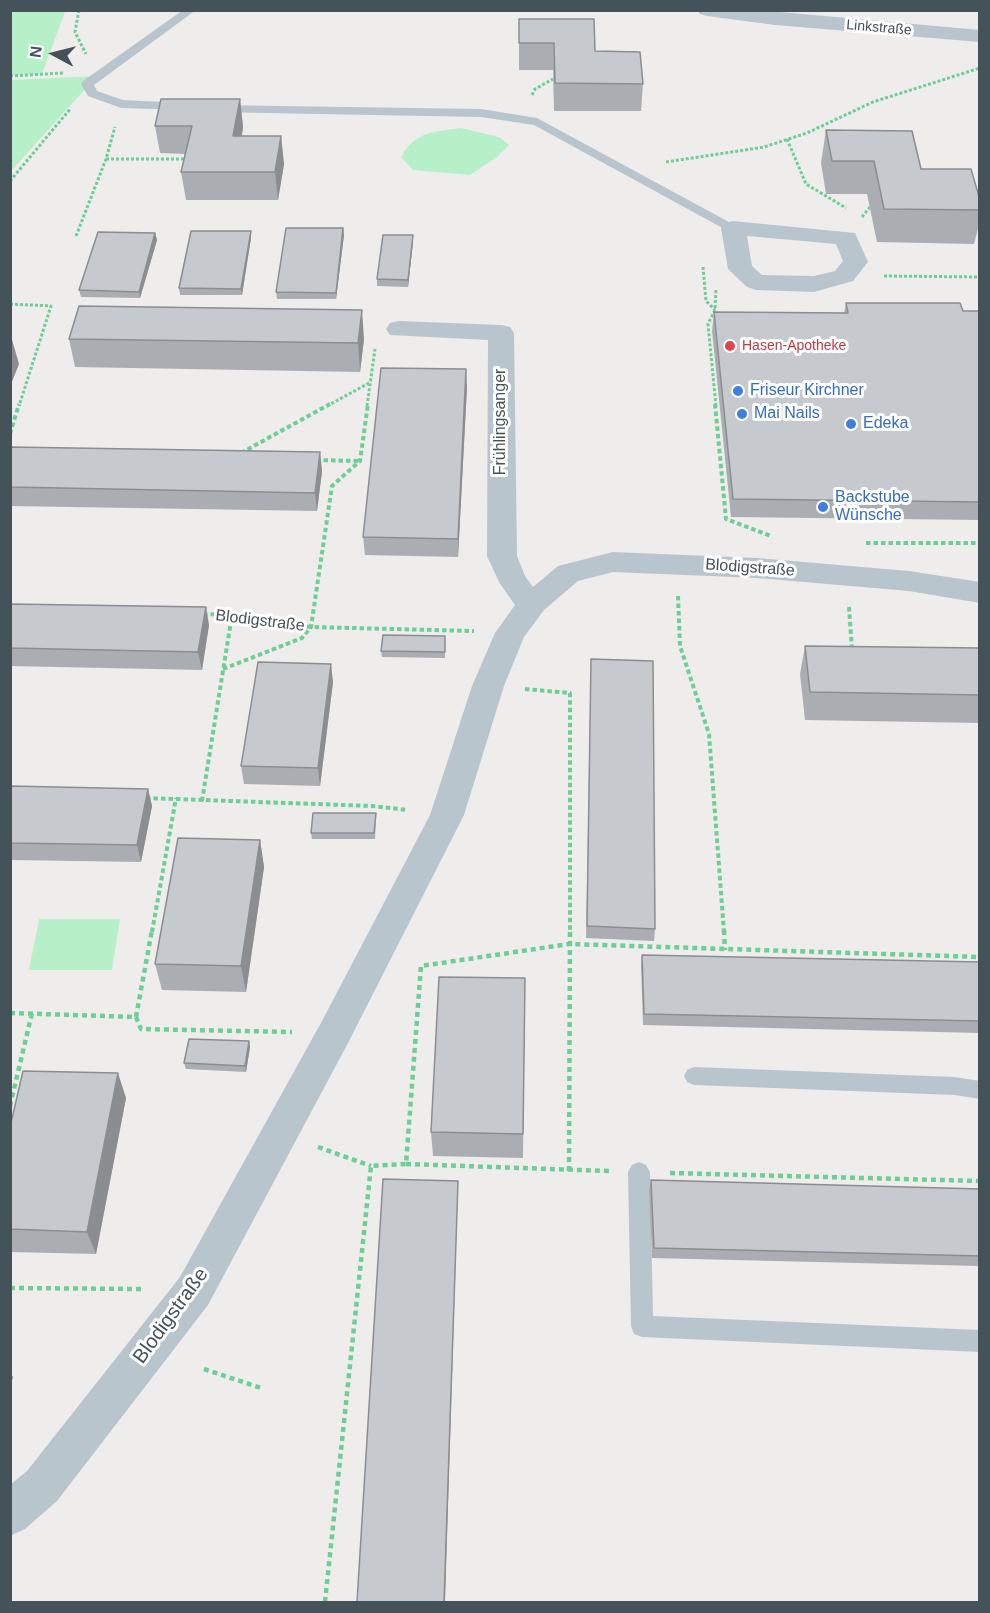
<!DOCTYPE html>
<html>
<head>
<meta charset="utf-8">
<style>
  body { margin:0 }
  #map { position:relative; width:990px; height:1613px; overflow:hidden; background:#efecec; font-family:Arial,sans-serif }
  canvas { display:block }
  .frame { position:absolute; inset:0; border:12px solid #44525a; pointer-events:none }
  .north { position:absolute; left:24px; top:24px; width:60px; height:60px; -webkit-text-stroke:4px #fff; paint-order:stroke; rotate:277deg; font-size:16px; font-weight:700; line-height:24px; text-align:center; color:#44525a }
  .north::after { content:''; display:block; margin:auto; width:21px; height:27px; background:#44525a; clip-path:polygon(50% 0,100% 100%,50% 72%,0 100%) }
</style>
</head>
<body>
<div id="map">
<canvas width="990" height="1613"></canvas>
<div class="frame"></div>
<div class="north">N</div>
</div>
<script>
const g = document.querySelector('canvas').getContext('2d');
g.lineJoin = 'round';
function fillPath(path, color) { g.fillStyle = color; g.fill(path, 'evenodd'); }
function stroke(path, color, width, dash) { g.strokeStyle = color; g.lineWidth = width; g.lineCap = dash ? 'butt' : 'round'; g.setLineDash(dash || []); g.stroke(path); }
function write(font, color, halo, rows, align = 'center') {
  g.font = font + ' Arial,sans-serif'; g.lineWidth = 6; g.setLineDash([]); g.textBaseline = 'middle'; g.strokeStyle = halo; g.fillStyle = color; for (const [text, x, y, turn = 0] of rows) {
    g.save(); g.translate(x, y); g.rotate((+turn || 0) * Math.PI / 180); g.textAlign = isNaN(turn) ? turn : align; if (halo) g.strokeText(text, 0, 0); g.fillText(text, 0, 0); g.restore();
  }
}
const green = new Path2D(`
  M 11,11 L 65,12 L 42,74 L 11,75 Z
  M 97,76 L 11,171 L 10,80 Z
  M 461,128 L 499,137 L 509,145 L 497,157 L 470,175 L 413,170 L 401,157 C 416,131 433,132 461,128 Z
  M 39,919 L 120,919 L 112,970 L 29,970 Z`);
const pathFar2 = new Path2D(`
  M 79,10 L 75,32 L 86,54
  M 10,76 L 64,73
  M 532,95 L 535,89 L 553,79
  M 787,139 L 806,184 L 846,208
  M 106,159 L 187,159
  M 666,162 L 764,147 L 807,133 L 873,102 L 980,68
  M 10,181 L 71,108
  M 862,217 L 870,207
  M 76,236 L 106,159 L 115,127
  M 703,267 L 706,301 L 715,310
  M 884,276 L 980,277
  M 10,304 L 51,306 L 19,406
  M 327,406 L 371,382
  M 367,406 L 375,349
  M 716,406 L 708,324 L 715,310 L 716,289`);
const pathFar1 = new Path2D(`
  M 715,404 L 726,519 L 771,536
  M 10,434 L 19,404
  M 241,453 L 330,404
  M 316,460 L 359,461
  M 866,543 L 980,543
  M 678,596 L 680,646 L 709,734 L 724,932
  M 849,607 L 852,650
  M 203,614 L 232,615 L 311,627 L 474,631
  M 223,669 L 302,638 L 311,627 L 332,486 L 360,461 L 368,404
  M 525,689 L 570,693 L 570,932
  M 146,798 L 372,806 L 408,810
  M 202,801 L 232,615
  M 152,932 L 176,798`);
const path = new Path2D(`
  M 724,930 L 725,950
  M 10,1013 L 136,1017 L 141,1029 L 292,1032
  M 136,1017 L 152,930
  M 10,1106 L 32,1013
  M 318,1147 L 371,1166
  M 406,1164 L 609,1171
  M 569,1171 L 570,930
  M 670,1173 L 980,1181
  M 10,1288 L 142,1289
  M 204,1369 L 261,1388
  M 325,1602 L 371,1166 L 406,1164 L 421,966 L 569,944 L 980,957`);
const service = new Path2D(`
  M 183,10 L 196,10 L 94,85 L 97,91 L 123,100 L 183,103 L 187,104 L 187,110 L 121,108 L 88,96 L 81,84 L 83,81 Z
  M 216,105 L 481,109 L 537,118 L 740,228 L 738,231 L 728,231 L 534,125 L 481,117 L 212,112 L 212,106 Z
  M 694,1067 L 955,1077 L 980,1081 L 980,1099 L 955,1095 L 694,1085 L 687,1082 L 684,1076 L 687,1070 Z
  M 639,1162 L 646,1165 L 650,1172 L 653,1316 L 980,1330 L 980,1352 L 642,1337 L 634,1334 L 631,1326 L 628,1172 L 632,1165 Z`);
const minor = new Path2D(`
  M 697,10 L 758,10 L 980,30 L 980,42 L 775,25 L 707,16 L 700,14 Z
  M 733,221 L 855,233 L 868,262 L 853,281 L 814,292 L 756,290 L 747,287 L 728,269 L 721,228 L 724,223 ZM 747,236 L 836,244 L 843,261 L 835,271 L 814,276 L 762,275 L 752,266 Z
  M 399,321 L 501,325 L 510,327 L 514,333 L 517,556 L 525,576 L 533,587 L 558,566 L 613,552 L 757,558 L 909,571 L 980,582 L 980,603 L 909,591 L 757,578 L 613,572 L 578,581 L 544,610 L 524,637 L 504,686 L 464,815 L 348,1043 L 208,1305 L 57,1501 L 25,1529 L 10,1536 L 10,1485 L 27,1471 L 180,1277 L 322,1021 L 430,815 L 472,686 L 495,633 L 515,605 L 499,582 L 487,556 L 488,340 L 390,335 L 386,329 L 390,323 Z`);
const wall = new Path2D(`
  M 519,19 L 595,51 L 643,84 L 641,111 L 554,111 L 553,70 L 519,70 Z
  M 240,99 L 243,127 L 242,136 L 281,136 L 284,164 L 278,200 L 186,200 L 181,172 L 185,154 L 160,153 L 155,126 Z
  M 826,130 L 921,169 L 980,200 L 980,221 L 974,244 L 877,242 L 867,194 L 826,194 L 821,163 Z
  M 343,228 L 344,235 L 336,299 L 277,299 L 276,292 Z
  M 251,231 L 251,238 L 242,295 L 180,295 L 179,288 Z
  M 155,233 L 157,240 L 140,298 L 81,297 L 79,290 Z
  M 413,235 L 413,242 L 408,287 L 377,286 L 377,279 Z
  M 846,303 L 963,311 L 980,311 L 980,520 L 731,517 L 712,331 L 714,312 L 844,313 Z
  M 69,339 L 364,339 L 360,372 L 75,367 Z
  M 467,387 L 458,557 L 365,555 L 363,537 Z
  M 10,447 L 320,452 L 322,471 L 317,511 L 10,506 Z
  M 10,604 L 209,625 L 202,670 L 10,666 Z
  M 445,636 L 445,658 L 382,657 L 381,651 Z
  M 805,646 L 980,648 L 980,723 L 805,720 L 800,674 Z
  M 591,659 L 655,929 L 654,941 L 586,938 Z
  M 333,682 L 320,786 L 244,784 L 241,766 Z
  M 10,786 L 148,789 L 152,806 L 141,862 L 10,860 Z
  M 376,820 L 375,839 L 312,839 L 311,833 Z
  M 260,840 L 264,867 L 246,992 L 162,990 L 155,964 Z
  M 642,955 L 980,962 L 980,1033 L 643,1025 L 641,966 Z
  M 525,978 L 523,1158 L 433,1156 L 431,1132 Z
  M 249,1041 L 250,1047 L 246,1072 L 186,1069 L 184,1063 Z
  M 126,1098 L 96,1254 L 10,1252 L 10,1127 Z
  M 651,1180 L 980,1189 L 980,1266 L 652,1258 L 649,1191 Z`);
const shadedWall = new Path2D(`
  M 240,99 L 243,127 L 237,163 L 233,136 Z
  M 281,136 L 284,164 L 278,200 L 275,172 Z
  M 343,228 L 344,235 L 336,299 L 336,293 Z
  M 251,231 L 251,238 L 242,295 L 241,289 Z
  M 155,233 L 157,240 L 140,298 L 139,292 Z
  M 413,235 L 413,242 L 408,287 L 408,280 Z
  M 362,310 L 364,339 L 360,372 L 358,343 Z
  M 11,336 L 19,364 L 10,387 L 10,338 Z
  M 466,369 L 467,387 L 458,557 L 458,539 Z
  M 320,452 L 322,471 L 317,511 L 315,493 Z
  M 206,607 L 209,625 L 202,670 L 198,652 Z
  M 331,664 L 333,682 L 320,786 L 318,768 Z
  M 148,789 L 152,806 L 141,862 L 137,845 Z
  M 260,840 L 264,867 L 246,992 L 241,966 Z
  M 249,1041 L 250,1047 L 246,1072 L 245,1066 Z
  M 118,1073 L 126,1098 L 96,1254 L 87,1232 Z
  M 458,1181 L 445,1602 L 444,1602 Z
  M 10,1372 L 13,1377 L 10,1387 Z`);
const building = new Path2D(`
  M 519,19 L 594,19 L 595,51 L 640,52 L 643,84 L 555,83 L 554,43 L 519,43 Z
  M 161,99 L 240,99 L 233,136 L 281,136 L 275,172 L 181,172 L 192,126 L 155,126 Z
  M 826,130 L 912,131 L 921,169 L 971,169 L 980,200 L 980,210 L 884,209 L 874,161 L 832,161 Z
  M 286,228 L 343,228 L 336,293 L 276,292 Z
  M 191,231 L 251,231 L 241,289 L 179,288 Z
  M 98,232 L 155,233 L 139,292 L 79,290 Z
  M 383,235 L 413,235 L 408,280 L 377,279 Z
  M 846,303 L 960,303 L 963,311 L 980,311 L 980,502 L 733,499 L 714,312 L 848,313 Z
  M 79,306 L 362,310 L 358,343 L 69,339 Z
  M 381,368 L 466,369 L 458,539 L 363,537 Z
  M 10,447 L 320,452 L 315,493 L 10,487 Z
  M 10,604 L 206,607 L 198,652 L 10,648 Z
  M 383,635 L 445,636 L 445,652 L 381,651 Z
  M 805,646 L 980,648 L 980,695 L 810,692 Z
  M 591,659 L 653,661 L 655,929 L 587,926 Z
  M 258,662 L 331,664 L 318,768 L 241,766 Z
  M 10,786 L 148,789 L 137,845 L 10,843 Z
  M 313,813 L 376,813 L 374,833 L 311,833 Z
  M 178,838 L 260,840 L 241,966 L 155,964 Z
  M 642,955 L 980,962 L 980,1021 L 644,1014 Z
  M 439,977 L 525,978 L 523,1134 L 431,1132 Z
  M 189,1039 L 249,1041 L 245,1066 L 184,1063 Z
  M 23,1071 L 118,1073 L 87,1232 L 10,1229 L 10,1127 Z
  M 383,1179 L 458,1181 L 444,1602 L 357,1602 Z
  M 651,1180 L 980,1189 L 980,1256 L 654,1248 Z`);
const markers = [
  [730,346,6,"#e0444e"],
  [738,391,6,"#3f7fe0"],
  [742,414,6,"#3f7fe0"],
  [851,424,6,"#3f7fe0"],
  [823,507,6,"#3f7fe0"]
];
const farStreetnames = [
  ["Linkstraße",879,28,5]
];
const farHealthnames = [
  ["Hasen-Apotheke",742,346]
];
const shopNames = [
  ["Friseur Kirchner",750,391],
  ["Mai Nails",754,414],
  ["Edeka",863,424],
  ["Backstube",835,498],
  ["Wünsche",835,516]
];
const streetNames = [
  ["Frühlingsanger",501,422,-90],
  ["Blodigstraße",750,568,4],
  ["Blodigstraße",260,621,7]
];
const nearStreetnames = [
  ["Blodigstraße",171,1316,-54]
];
fillPath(green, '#b7f0c8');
stroke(pathFar2, '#6ecf96', 3, [3, 2]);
stroke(pathFar1, '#6ecf96', 4, [4.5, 3]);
stroke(path, '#6ecf96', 4.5, [5, 4]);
fillPath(service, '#b9c5cd');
fillPath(minor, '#b9c5cd');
fillPath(wall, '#aaaeb2');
fillPath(shadedWall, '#8b8d91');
fillPath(building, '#c6cacf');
stroke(building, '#8b8d91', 1.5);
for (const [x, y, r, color] of markers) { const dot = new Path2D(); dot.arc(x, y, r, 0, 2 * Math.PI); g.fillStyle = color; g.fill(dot); stroke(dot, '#fff', 2); }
write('14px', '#44525a', '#fff', farStreetnames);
write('14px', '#be3a42', '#fff', farHealthnames, 'left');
write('16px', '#366cbe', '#fff', shopNames, 'left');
write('16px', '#44525a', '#fff', streetNames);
write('20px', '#44525a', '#fff', nearStreetnames);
</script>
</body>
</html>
